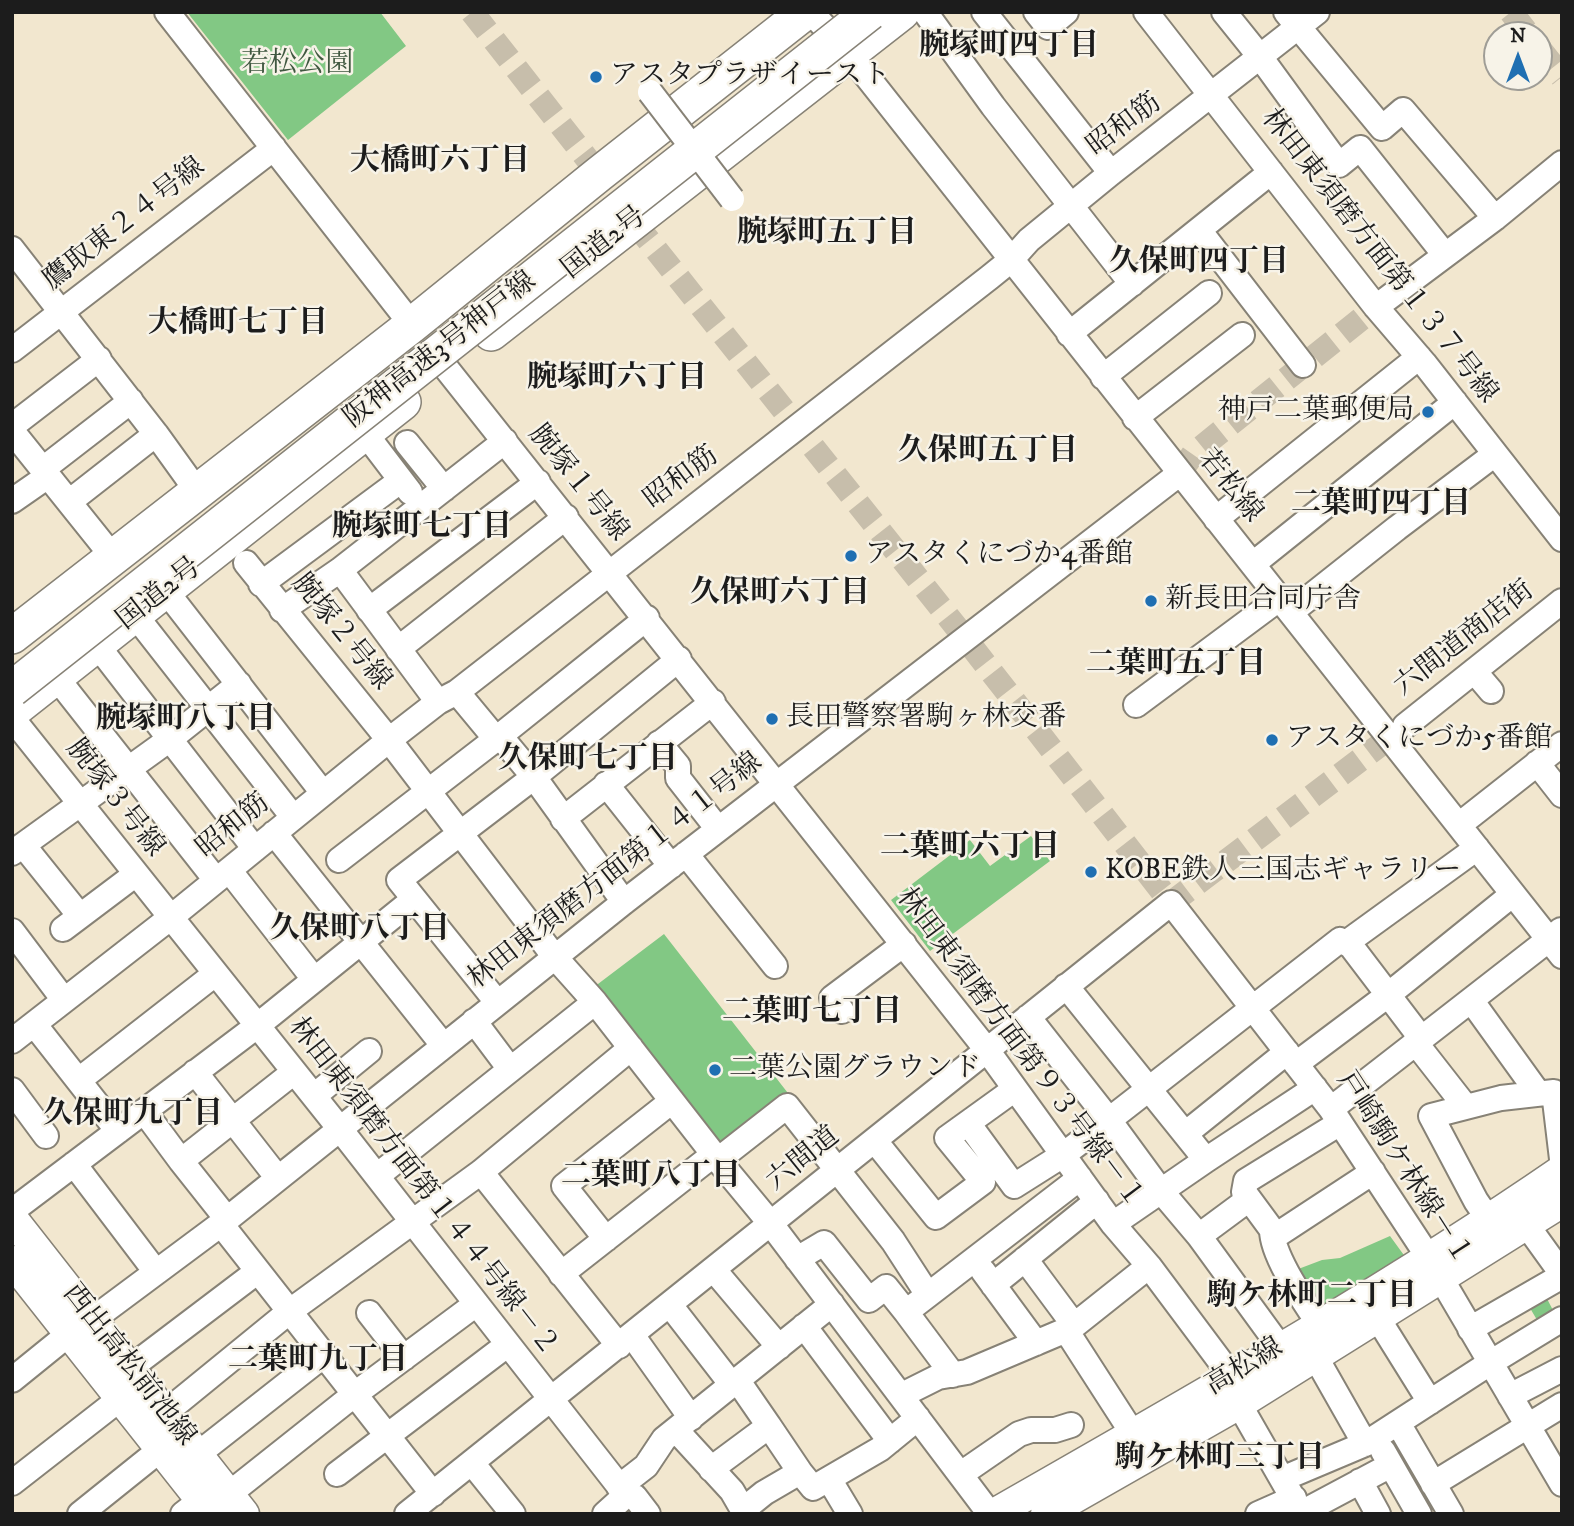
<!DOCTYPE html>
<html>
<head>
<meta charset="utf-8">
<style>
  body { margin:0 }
  #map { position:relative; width:1574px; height:1526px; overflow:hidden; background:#f2e7cf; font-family:"IM FELL DW Pica",serif }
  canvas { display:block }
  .frame { position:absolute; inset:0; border:14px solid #1c1c1c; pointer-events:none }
  .north { position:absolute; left:1483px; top:21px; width:70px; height:70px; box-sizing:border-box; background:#f7f3e8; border:2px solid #9f9d96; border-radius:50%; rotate:0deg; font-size:19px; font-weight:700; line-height:28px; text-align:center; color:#1c1c1c }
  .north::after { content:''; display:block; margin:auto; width:24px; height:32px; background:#1f6fb2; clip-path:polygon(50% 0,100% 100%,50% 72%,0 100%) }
</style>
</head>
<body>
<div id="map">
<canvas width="1574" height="1526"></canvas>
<div class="frame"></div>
<div class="north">N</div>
</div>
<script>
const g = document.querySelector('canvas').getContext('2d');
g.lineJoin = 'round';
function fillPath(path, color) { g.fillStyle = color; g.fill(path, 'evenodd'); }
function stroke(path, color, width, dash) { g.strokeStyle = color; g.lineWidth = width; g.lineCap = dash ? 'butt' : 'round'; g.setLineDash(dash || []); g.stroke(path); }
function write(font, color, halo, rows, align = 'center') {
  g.font = font + ' "IM FELL DW Pica","Noto Serif JP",serif'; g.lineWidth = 5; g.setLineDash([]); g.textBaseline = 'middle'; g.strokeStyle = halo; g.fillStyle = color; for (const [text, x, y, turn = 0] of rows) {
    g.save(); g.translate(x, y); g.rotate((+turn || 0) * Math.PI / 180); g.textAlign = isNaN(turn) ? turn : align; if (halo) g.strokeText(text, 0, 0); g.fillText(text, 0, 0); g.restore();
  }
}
const green = new Path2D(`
  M 187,12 L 380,12 L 406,46 L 288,140 Z
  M 1031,836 L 1050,861 L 930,951 L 891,900 L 970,840 L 990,866 Z
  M 664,934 L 791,1097 L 721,1151 L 594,987 Z
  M 1390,1236 L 1406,1258 L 1318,1307 L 1293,1271 L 1322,1260 L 1340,1258 Z
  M 1544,1293 L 1556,1316 L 1540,1325 L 1527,1303 Z`);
const minorTunnel = new Path2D(`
  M 472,12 L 599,174
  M 1511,12 L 1529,35
  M 1539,48 L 1562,77
  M 634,222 L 965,638 L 1171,903 L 1405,726
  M 1179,474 L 1193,454 L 1376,307`);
const minor = new Path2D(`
  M 167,12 L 412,325
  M 811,12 L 850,55 L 1562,956
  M 925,12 L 993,106 L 1132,284
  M 984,12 L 1111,173
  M 1036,12 L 1048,27 L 1066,12
  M 1146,12 L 1376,307 L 1424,363 L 1562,539
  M 1224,12 L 1261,58 L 1339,165 L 1360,148 L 1445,255
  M 1286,12 L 1382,128 L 1403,110 L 1495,218
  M 1199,230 L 1303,365
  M 12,249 L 156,434 L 197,491
  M 1376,307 L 1495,218 L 1562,163
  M 1069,334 L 1271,172
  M 12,350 L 274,148
  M 446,368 L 987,1050 L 1113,1224 L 1149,1266 L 1232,1377 L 1239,1404 L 1302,1514
  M 1103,377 L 1209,293
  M 1135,418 L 1242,335
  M 12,426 L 99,359
  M 12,431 L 113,557
  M 365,433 L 410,492
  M 407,443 L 444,489
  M 43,469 L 131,401
  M 12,501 L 48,476
  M 69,502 L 156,434
  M 1216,519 L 1419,357
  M 246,563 L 389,740 L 554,956 L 595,1002 L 718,1160 L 771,1224 L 990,1514
  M 1253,564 L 1455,402
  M 340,570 L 438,702
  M 261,584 L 400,481
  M 166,591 L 323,793
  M 282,610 L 340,570 L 505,441
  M 369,610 L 538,482
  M 1291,612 L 1397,528 L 1495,454
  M 135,615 L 293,817
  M 97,645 L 255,849
  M 398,649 L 566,517
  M 1474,671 L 1491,691
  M 56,677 L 216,880
  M 457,692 L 496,739
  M 1136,705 L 1280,598
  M 12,718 L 340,1129 L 626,1495
  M 1405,726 L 1562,601
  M 500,736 L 534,777 L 624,902
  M 659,743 L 678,766 L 678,778 L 718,829
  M 1537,763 L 1562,795
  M 606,784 L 671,866
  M 563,819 L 713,702
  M 1459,825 L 1562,744
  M 274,833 L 443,1045
  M 23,845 L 80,916
  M 12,853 L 170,739 L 239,684
  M 686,854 L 775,966
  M 339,860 L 496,739 L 647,618
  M 229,870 L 314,979
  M 63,929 L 136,874
  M 12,931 L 64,1000
  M 1346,943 L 1477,848
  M 1066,986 L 1206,1160
  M 1471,1000 L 1538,1093
  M 497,1002 L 399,880 L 534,777 L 679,659
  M 842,1011 L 832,998 L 904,944
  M 474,1021 L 510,1069
  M 34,1024 L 118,1131
  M 12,1041 L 170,918 L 389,740 L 438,702 L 457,692 L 990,277 L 1011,260 L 1029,240 L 1111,173 L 1317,12
  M 1415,1042 L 1465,1106
  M 1296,1064 L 1388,995 L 1513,894
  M 195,1072 L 277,1177
  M 79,1080 L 215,974
  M 12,1090 L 46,1136
  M 314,1096 L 369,1051
  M 1331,1109 L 1561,930
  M 144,1111 L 181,1161 L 294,1072
  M 968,1123 L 1014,1186 L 1063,1155 L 1109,1120 L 1028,1017
  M 1340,1123 L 1246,1181 L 1244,1192 L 1272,1230 L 1280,1233 L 1373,1172
  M 1185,1134 L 1287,1052
  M 875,1141 L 936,1217 L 983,1182 L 947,1138 L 1015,1089
  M 718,1160 L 787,1106 L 893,1241 L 928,1295
  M 181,1161 L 227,1219
  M 74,1164 L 156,1272
  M 481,1172 L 619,1346
  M 377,1176 L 595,1002
  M 12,1211 L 257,1026 L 413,900
  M 1489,1220 L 1476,1201 L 1431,1116 L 1501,1098 L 1554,1092 L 1562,1159
  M 221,1224 L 433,1494
  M 1113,1224 L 1206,1160 L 1315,1088
  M 1526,1224 L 1562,1274
  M 1272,1230 C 1272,1256 1304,1301 1319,1324
  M 1199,1236 L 1249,1199
  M 606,1239 L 564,1186 L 672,1101
  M 797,1259 L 824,1243 L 869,1300 L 886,1287 L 906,1312
  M 1025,1259 L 1074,1325
  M 714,1270 L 779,1347
  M 983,1271 L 1036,1343
  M 561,1274 L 713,1155
  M 993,1285 L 1097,1201
  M 670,1305 L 732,1385
  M 369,1313 L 404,1358
  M 1377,1317 L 1430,1402
  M 804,1326 L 890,1441
  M 1470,1329 L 1562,1276
  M 1066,1330 L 1133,1434
  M 632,1335 L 691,1418
  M 1280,1347 L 1199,1236 L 1161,1191 L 1109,1120 L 1340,940 L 1351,946 L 1421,1038
  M 1315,1356 L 1365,1444
  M 130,1368 L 258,1271
  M 953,1375 L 906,1312 L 1080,1178
  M 12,1380 L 70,1333 L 92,1320 L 221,1224 L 624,902 L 1179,474
  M 738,1381 L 769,1426
  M 902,1395 L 938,1377 L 967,1372 L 1071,1328 L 1149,1266
  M 1510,1396 L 1562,1369
  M 165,1413 L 290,1311 L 481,1172 L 631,1048
  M 1398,1423 L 1451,1514
  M 676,1430 L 732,1491 L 743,1510 L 764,1493 L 800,1472 L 813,1488 L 880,1449 L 918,1418
  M 1383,1451 L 1419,1514
  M 198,1454 L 324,1355
  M 472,1463 L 513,1514
  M 711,1469 L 769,1426 L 800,1472
  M 337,1474 L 507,1345
  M 961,1474 L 1019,1434 L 1031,1430 L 1055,1430 L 1071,1425
  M 829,1479 L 850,1514
  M 1282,1479 L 1365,1444 L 1490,1363 L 1562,1319
  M 1360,1481 L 1378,1514
  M 12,1483 L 121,1398
  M 1433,1484 L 1562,1405
  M 619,1487 L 646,1466 L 664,1439 L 832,1304
  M 229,1494 L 355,1394 L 476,1304
  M 626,1495 L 635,1497 L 648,1514
  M 1301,1513 L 1391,1465
  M 80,1514 L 161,1449
  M 183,1514 L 201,1500
  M 407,1514 L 1171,903 L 1331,1109 L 1429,1258 L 1562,1484
  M 605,1514 L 626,1495
  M 1258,1514 L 1294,1498`);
const major = new Path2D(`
  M 12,1218 L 244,1514
  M 12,1261 L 212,1514
  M 994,1514 C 1186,1404 1379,1296 1562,1170
  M 1046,1514 L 1239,1404 L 1562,1202`);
const highway = new Path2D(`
  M 491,333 L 902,12
  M 12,636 L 412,325 L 599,174 L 805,12
  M 12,711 L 403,402`);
const minorBridge = new Path2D(`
  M 650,92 L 732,199`);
const highwayBridge = new Path2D(`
  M 12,689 L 870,12`);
const markers = [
  [596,77,7,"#1f6fb2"],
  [1428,412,7,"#1f6fb2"],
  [851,556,7,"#1f6fb2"],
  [1151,601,7,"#1f6fb2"],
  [772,719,7,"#1f6fb2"],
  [1272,740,7,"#1f6fb2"],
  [1091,872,7,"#1f6fb2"],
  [715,1070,7,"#1f6fb2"]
];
const parkNames = [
  ["若松公園",297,65]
];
const poiNames = [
  ["アスタプラザイースト",610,77],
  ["神戸二葉郵便局",1414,412,"right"],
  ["アスタくにづか4番館",865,556],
  ["新長田合同庁舎",1165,601],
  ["長田警察署駒ヶ林交番",786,719],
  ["アスタくにづか5番館",1286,740],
  ["KOBE鉄人三国志ギャラリー",1105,872],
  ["二葉公園グラウンド",729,1070]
];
const streetNames = [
  ["昭和筋",1125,126,-37],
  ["鷹取東２４号線",125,225,-38],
  ["国道2号",605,244,-38],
  ["林田東須磨方面第１３７号線",1378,257,52],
  ["阪神高速3号神戸線",441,351,-38],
  ["昭和筋",682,479,-37],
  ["腕塚１号線",577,484,51],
  ["若松線",1229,487,51],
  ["国道2号",160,595,-38],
  ["腕塚２号線",340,633,51],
  ["六間道商店街",1465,640,-38],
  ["腕塚３号線",114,799,52],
  ["昭和筋",234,827,-39],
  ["林田東須磨方面第１４１号線",616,872,-38],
  ["林田東須磨方面第９３号線－１",1019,1049,53],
  ["六間道",804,1160,-39],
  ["戸崎駒ケ林線－１",1403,1169,57],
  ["林田東須磨方面第１４４号線－２",422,1188,52],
  ["西出高松前池線",128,1366,52],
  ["高松線",1245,1368,-31]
];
const neighbourhoodNames = [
  ["腕塚町四丁目",1009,48],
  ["大橋町六丁目",440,163],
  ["腕塚町五丁目",827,235],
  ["久保町四丁目",1199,264],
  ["大橋町七丁目",238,325],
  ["腕塚町六丁目",617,380],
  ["久保町五丁目",988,453],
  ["二葉町四丁目",1381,506],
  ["腕塚町七丁目",422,529],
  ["久保町六丁目",780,595],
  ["二葉町五丁目",1176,666],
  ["腕塚町八丁目",186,721],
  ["久保町七丁目",588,761],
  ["二葉町六丁目",970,849],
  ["久保町八丁目",360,931],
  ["二葉町七丁目",812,1014],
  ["久保町九丁目",133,1116],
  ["二葉町八丁目",651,1178],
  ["駒ケ林町二丁目",1312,1298],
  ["二葉町九丁目",318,1362],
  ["駒ケ林町三丁目",1220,1460]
];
fillPath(green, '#82c884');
stroke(minorTunnel, '#c7beab', 24, [24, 12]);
stroke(minor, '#878276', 28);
stroke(major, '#878276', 33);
stroke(highway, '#878276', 38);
stroke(minor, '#fff', 24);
stroke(major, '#fff', 30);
stroke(highway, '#fff', 35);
stroke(minorBridge, '#878276', 28, []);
stroke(highwayBridge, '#878276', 38, []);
stroke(minorBridge, '#fff', 24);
stroke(highwayBridge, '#fff', 35);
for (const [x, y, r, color] of markers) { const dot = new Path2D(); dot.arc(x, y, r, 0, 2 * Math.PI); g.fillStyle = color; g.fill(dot); stroke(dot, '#f7f3e8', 2.5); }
write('28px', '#405840', '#f7f3e8', parkNames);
write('28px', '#1c1c1c', '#f7f3e8', poiNames, 'left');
write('28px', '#1c1c1c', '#f7f3e8', streetNames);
write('bold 30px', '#1c1c1c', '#f7f3e8', neighbourhoodNames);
</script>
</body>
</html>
